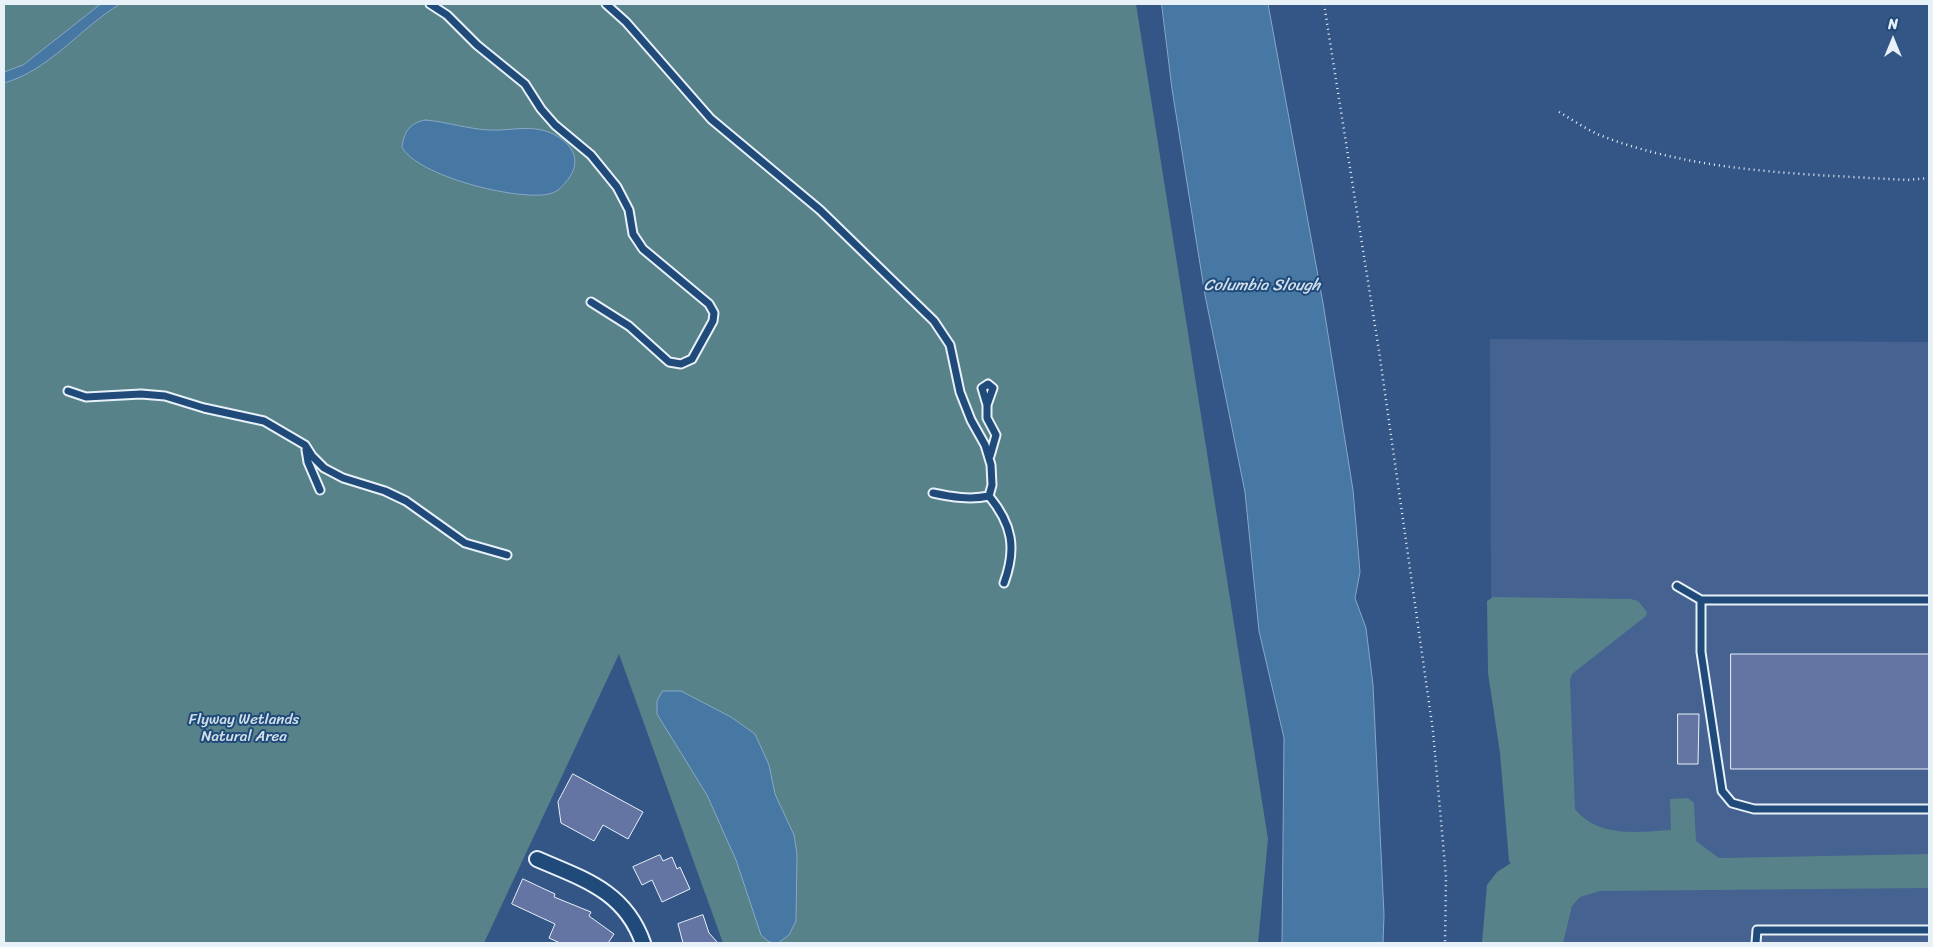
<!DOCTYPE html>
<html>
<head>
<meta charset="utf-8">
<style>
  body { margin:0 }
  #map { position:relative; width:1933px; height:947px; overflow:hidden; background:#335686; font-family:Sriracha,sans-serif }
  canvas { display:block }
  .frame { position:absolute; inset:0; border:5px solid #e8f1f8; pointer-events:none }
  .north { position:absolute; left:1868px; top:15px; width:50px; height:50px; -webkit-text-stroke:4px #1f4a7a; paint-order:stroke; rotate:0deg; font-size:14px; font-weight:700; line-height:20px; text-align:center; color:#e8f1f8 }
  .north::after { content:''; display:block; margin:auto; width:18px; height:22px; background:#e8f1f8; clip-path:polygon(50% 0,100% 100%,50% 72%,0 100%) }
</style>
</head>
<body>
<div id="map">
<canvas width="1933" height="947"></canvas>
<div class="frame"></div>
<div class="north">N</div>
</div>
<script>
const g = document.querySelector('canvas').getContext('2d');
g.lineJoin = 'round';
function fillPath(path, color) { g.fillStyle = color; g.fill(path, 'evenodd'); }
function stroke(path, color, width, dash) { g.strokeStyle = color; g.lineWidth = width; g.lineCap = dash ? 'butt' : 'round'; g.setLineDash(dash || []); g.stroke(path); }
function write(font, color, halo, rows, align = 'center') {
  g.font = font + ' Sriracha,sans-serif'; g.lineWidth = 4; g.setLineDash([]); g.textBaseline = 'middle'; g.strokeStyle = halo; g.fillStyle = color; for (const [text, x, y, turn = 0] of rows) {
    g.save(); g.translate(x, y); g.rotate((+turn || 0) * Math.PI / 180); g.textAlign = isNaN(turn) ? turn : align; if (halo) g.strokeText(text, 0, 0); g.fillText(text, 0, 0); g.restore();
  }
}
const built = new Path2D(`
  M 1490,339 L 1929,342 L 1929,943 L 1508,943 L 1510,859 L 1491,593 Z`);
const green = new Path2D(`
  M 4,4 L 1136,4 L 1268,839 L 1258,943 L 723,943 L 619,654 L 484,943 L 4,943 Z
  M 1493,597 L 1631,599 L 1638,601 L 1647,612 L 1646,616 L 1572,674 L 1570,680 L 1575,809 C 1598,838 1638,832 1671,830 L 1670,799 L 1688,798 L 1694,803 L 1696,841 L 1719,858 L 1929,854 L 1929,888 L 1600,891 L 1580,897 L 1572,906 L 1563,943 L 1482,943 L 1487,885 L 1497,872 L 1511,863 L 1509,861 L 1500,753 L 1488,673 L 1487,601 Z`);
const water = new Path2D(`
  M 101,4 L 120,4 C 80,28 50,70 4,83 L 4,72 L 23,65 Z
  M 1162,4 L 1268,4 L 1323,303 L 1353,490 L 1360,572 L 1355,598 L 1366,628 L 1373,685 L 1384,915 L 1383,943 L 1282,943 L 1284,738 L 1259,631 L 1245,492 L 1205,295 L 1172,89 Z
  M 426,120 C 447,122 468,129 489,130 C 507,131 524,126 542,130 C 566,136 585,156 569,178 C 563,186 558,192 549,194 C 517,201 417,176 402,147 C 404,132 410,122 426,120 Z
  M 663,691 L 681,691 L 731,717 L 755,734 L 769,765 L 775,794 L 794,835 L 797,854 L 796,921 L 789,935 L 778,943 L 769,942 L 761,935 L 736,860 L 707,795 L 657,714 L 657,701 Z`);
const building = new Path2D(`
  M 1731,654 L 1929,654 L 1929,769 L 1731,769 Z
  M 1678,714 L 1699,714 L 1698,764 L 1678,764 Z
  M 573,774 L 643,812 L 628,839 L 603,825 L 594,841 L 561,823 L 558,802 Z
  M 660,855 L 663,861 L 672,857 L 677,869 L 680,867 L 690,889 L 662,902 L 652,880 L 642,885 L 633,867 Z
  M 523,879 L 555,894 L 554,897 L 591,912 L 589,916 L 614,934 L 608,943 L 560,943 L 549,938 L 555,924 L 512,904 Z
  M 703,915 L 709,933 L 718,943 L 683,943 L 678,924 Z`);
const path = new Path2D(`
  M 1324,4 L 1379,351 L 1433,731 L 1446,877 L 1445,943
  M 1559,112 C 1573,120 1587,130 1602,136 C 1698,173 1806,174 1907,180 L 1929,178`);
const service = new Path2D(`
  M 430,4 L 447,15 L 477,45 L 525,84 L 541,109 L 555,125 L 591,155 L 617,187 L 629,210 L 633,234 L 643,249 L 709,304 L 714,313 L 713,321 L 692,359 L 681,364 L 669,362 L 629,326 L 591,302
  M 606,4 L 626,22 L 711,119 L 820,210 L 934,321 L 950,345 L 960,392 L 971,420 L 985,445 L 991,465 L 992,485 L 989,496 C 970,500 952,497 933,493
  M 68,391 L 86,397 L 141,394 L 165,396 L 204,408 L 264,421 L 305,445 L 312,456 L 324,468 L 343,478 L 385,491 L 406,501 L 465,543 L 507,555
  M 987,405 L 982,388 L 988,384 L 993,388 L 987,405 L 987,418 L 996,435 L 990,456
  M 306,450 L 308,462 L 320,490
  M 989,496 C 1012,524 1017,548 1004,583
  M 1677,586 L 1701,600 L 1929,600
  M 1701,600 L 1701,652 L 1722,791 L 1732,803 L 1754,809 L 1929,809
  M 1756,943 L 1757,930 L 1929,930`);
const minor = new Path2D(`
  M 537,859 C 583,879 625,891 643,943`);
const parkNames = [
  ["Flyway Wetlands",244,720],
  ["Natural Area",244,737]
];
const waterNames = [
  ["Columbia Slough",1262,286]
];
fillPath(built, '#456291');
fillPath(green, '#57828a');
fillPath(water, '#4777a3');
stroke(water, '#87a8c5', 1);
fillPath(building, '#6475a3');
stroke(building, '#e8f1f8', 1);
stroke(service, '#e8f1f8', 11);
stroke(minor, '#e8f1f8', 18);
stroke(path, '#e8f1f8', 2.5, [1, 4]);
stroke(service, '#1f4a7a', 7);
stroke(minor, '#1f4a7a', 14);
write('15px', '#d2e0e8', '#1f4a7a', parkNames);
write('italic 16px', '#d0dfeb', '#1f4a7a', waterNames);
</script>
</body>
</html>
